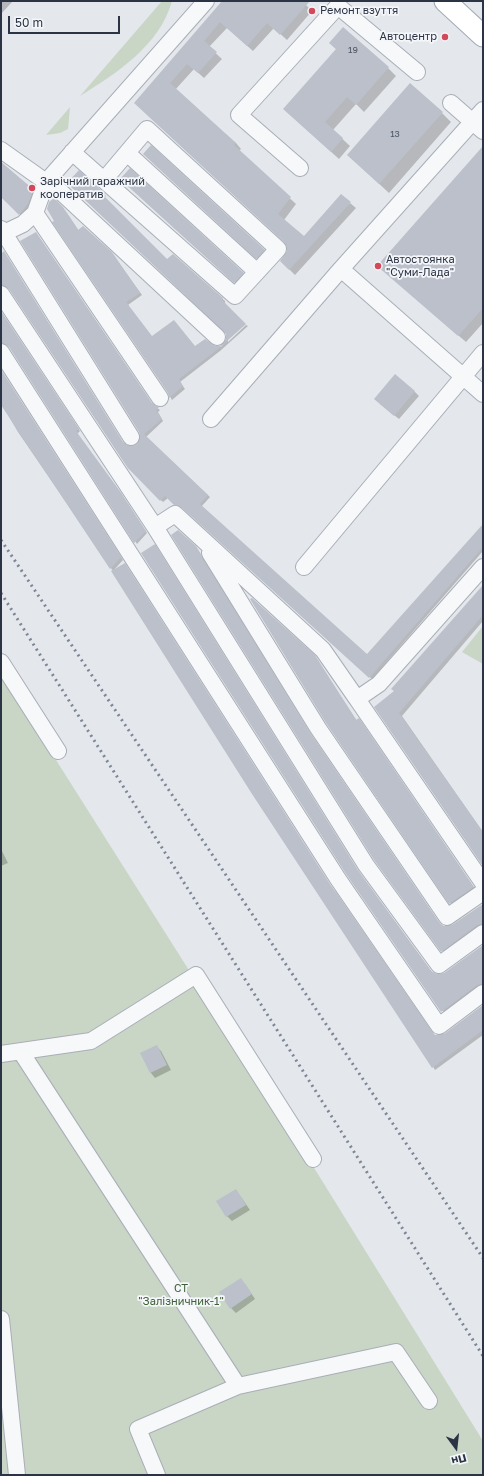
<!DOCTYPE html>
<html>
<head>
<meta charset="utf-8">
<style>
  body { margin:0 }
  #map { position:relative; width:484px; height:1476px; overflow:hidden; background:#e4e7ec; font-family:"Golos Text",sans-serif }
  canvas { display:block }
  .frame { position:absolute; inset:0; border:2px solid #2b3445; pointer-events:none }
  .north { position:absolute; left:436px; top:1428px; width:40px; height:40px; -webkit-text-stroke:3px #f4f6f9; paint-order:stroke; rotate:165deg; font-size:11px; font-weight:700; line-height:16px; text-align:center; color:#2b3445 }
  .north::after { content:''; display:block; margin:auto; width:14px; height:18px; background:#2b3445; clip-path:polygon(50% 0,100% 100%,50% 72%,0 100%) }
  .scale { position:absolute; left:8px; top:16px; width:112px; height:18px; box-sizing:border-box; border:2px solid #2b3445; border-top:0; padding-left:5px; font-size:12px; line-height:14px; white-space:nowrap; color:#2b3445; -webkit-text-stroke:3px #f4f6f9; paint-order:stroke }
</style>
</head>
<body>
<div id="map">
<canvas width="484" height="1476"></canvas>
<div class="frame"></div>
<div class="north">Пн</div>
<div class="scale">50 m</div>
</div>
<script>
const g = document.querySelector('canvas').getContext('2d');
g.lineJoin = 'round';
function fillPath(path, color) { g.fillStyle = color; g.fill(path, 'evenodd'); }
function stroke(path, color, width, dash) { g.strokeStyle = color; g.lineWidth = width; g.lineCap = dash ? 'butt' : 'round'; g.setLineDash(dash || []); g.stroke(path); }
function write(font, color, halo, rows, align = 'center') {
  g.font = font + ' "Golos Text",sans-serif'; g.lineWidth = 3.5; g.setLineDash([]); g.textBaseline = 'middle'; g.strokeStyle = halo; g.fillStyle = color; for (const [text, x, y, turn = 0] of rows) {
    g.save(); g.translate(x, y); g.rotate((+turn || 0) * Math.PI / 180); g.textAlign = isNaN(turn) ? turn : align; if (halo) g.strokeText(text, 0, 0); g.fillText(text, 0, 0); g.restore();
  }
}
const green = new Path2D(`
  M 162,1 L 172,1 C 160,45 117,73 80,96 Z
  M 70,107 L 68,129 L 60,133 L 46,135 Z
  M 483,626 L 483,664 L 462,652 Z
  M 1,673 L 321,1179 L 483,1441 L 483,1475 L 1,1475 Z`);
const shadow = new Path2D(`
  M 1,1 L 13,1 L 1,14 Z
  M 223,1 L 302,1 L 312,11 L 287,40 L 274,28 L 253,51 L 227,28 L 209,47 L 222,59 L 204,78 L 194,69 L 175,90 L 236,143 L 241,149 L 239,151 L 296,204 L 284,220 L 304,238 L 350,203 L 356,208 L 295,275 L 281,261 L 288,252 L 285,242 L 142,109 Z
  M 330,43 L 388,68 L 396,76 L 364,112 L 356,104 L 333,130 L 350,146 L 339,159 L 284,109 L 337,50 Z
  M 442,113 L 451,122 L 389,193 L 348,155 Z
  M 144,154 L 264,250 L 273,259 L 266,267 Z
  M 483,156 L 483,323 L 466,342 L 386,273 Z
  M 1,162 L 36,193 L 32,205 L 23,217 L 1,197 Z
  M 79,172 L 106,196 L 104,198 L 167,260 L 173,255 L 225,301 L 228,342 L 246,325 L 248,326 L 220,351 L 180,382 L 185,389 L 172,400 L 65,210 L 79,231 L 114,256 L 142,295 L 128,305 L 152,337 L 196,347 L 221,347 L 227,340 L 227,333 Z
  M 131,188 L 243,273 L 252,282 L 244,291 Z
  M 36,233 L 153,405 L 160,410 L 158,412 L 163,421 L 146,437 L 210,497 L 201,507 L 367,656 L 483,526 L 483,551 L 372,679 L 185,509 L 178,506 L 168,498 L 163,502 L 128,468 L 8,287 L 1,287 L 1,255 L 124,444 L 131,448 L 137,446 L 141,441 L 140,432 Z
  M 1,312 L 80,431 L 77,434 L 121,493 L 147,533 L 137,544 L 10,347 L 8,345 L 1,345 Z
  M 1,370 L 123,560 L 113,571 L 18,432 L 1,403 Z
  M 414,391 L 419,396 L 399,419 L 380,404 Z
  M 198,550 L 313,737 L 440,924 L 448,928 L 483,905 L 483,927 L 445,954 Z
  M 483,587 L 483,621 L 402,716 L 483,832 L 483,866 L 375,707 L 395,692 Z
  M 316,658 L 357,721 L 361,722 L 475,889 L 452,905 Z
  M 1,849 L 8,863 L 1,866 Z
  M 347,873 L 360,874 L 432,972 L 440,976 L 445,974 L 483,946 L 483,987 L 445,1014 Z
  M 333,888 L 435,1036 L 445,1034 L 483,1006 L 483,1035 L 435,1070 Z
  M 156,1046 L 161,1051 L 171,1070 L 155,1078 L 151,1073 L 141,1053 Z
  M 236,1190 L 250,1210 L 232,1221 L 227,1216 Z
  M 245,1284 L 255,1299 L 236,1313 L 231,1308 Z`);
const building = new Path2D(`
  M 222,1 L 310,1 L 280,35 L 267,23 L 247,46 L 220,22 L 204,41 L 217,52 L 198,73 L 187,64 L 170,83 L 236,143 L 234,145 L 291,197 L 278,214 L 304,236 L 341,194 L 351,202 L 289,270 L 280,261 L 287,251 L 284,242 L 134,103 Z
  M 343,27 L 389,67 L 356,105 L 347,97 L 325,122 L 343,138 L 331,152 L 283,109 L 336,49 L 329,43 Z
  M 410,83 L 443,112 L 379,184 L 347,155 Z
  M 151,145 L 265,250 L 256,259 L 143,154 Z
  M 483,146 L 483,308 L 458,336 L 377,266 Z
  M 1,162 L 33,189 L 29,202 L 19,215 L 1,197 Z
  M 130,168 L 244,273 L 234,283 L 120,179 Z
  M 79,170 L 105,194 L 103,195 L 167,259 L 173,254 L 223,298 L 222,300 L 246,324 L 218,349 L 179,379 L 183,386 L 169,398 L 168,393 L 52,222 L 54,221 L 47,209 L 49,202 L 54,198 L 63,207 L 78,230 L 83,226 L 112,252 L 140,293 L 126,302 L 152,336 L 174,320 L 195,346 L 205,339 L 215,346 L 220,346 L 226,339 L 226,334 L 67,183 Z
  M 36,232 L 152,403 L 159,407 L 156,410 L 162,419 L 144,434 L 208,495 L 200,504 L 367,654 L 483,524 L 483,547 L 369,678 L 181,507 L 174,505 L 165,496 L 160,501 L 128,468 L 9,289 L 1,285 L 1,254 L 4,251 L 123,442 L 131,446 L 136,445 L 140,437 L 139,432 L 20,241 Z
  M 1,311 L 79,429 L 76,431 L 119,490 L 146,531 L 134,543 L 9,347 L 1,343 Z
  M 1,370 L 121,557 L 110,569 L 1,405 Z
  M 395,374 L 415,391 L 394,416 L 374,399 Z
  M 178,530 L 196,546 L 310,733 L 439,922 L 443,926 L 452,925 L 483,904 L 483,924 L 477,925 L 441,952 L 374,860 L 171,535 Z
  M 155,544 L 358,870 L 431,971 L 436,974 L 444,973 L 483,945 L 483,984 L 477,985 L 441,1012 L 346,874 L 141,553 Z
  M 125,563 L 330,884 L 431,1031 L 435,1035 L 444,1034 L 483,1005 L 483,1030 L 432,1068 L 252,794 L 111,571 Z
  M 483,585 L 483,615 L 399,713 L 483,832 L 483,866 L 374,707 L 394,691 L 391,689 Z
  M 252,598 L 315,655 L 356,720 L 359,718 L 474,887 L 449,904 L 326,723 L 250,599 Z
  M 157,1045 L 167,1065 L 150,1073 L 140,1053 Z
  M 236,1189 L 246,1205 L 226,1217 L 216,1201 Z
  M 241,1278 L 252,1294 L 230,1309 L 219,1292 Z`);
const minor = new Path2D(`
  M 451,103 L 483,131
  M 1,150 L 46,182 L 206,1
  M 72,152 L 235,296 L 278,249 L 147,129 L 104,180
  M 127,153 L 257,272
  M 300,168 L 239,115 L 338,6 L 417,72
  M 48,180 L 217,337
  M 35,213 L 46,182
  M 1,229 L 4,233 L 23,224 L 35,213 L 160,398
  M 4,233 L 131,437
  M 341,269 L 483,110
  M 1,294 L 155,527
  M 1,352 L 338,879 L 439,1026 L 483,993
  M 211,419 L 341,269 L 483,394
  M 210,553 L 318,728 L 447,917 L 483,892
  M 304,567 L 483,353
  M 483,567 L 379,684 L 357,699 L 323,650 L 175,514 L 155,527 L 366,865 L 439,965 L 483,933
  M 1,662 L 58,751
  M 357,699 L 483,883
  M 21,1052 L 238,1386 L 138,1429 L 157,1475
  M 1,1054 L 91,1041 L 196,975 L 313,1159
  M 1,1319 L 17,1475
  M 238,1386 L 396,1352 L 429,1401`);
const major = new Path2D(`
  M 445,1 L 483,36`);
const rail = new Path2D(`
  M 1,540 L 483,1258
  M 1,593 L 483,1356`);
const markers = [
  [312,11,4,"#d1495b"],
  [445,37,4,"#d1495b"],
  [32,188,4,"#d1495b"],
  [378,266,4,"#d1495b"]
];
const numberNames = [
  ["19",353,50],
  ["13",395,134]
];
const poiNames = [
  ["Ремонт взуття",320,11],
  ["Автоцентр",437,37,"right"],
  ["Зарічний гаражний",40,182],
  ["кооператив",40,195],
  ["Автостоянка",386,260],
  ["\"Суми-Лада\"",386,273]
];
const parkNames = [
  ["СТ",181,1289],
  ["\"Залізничник-1\"",181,1302]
];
fillPath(green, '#c9d6c5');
fillPath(shadow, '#0003');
fillPath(building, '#bbc0ca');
stroke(minor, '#a9aeb7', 18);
stroke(major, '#a3abb8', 23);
stroke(minor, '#f7f8fa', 16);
stroke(major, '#fff', 21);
stroke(rail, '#7d8696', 3, [2, 4]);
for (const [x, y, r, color] of markers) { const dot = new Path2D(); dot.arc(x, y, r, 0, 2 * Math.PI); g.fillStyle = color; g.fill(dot); stroke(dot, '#f4f6f9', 1.5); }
write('9px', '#4f5766', null, numberNames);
write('11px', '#2b3445', '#f4f6f9', poiNames, 'left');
write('11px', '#3f6138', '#f4f6f9', parkNames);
</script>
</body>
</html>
